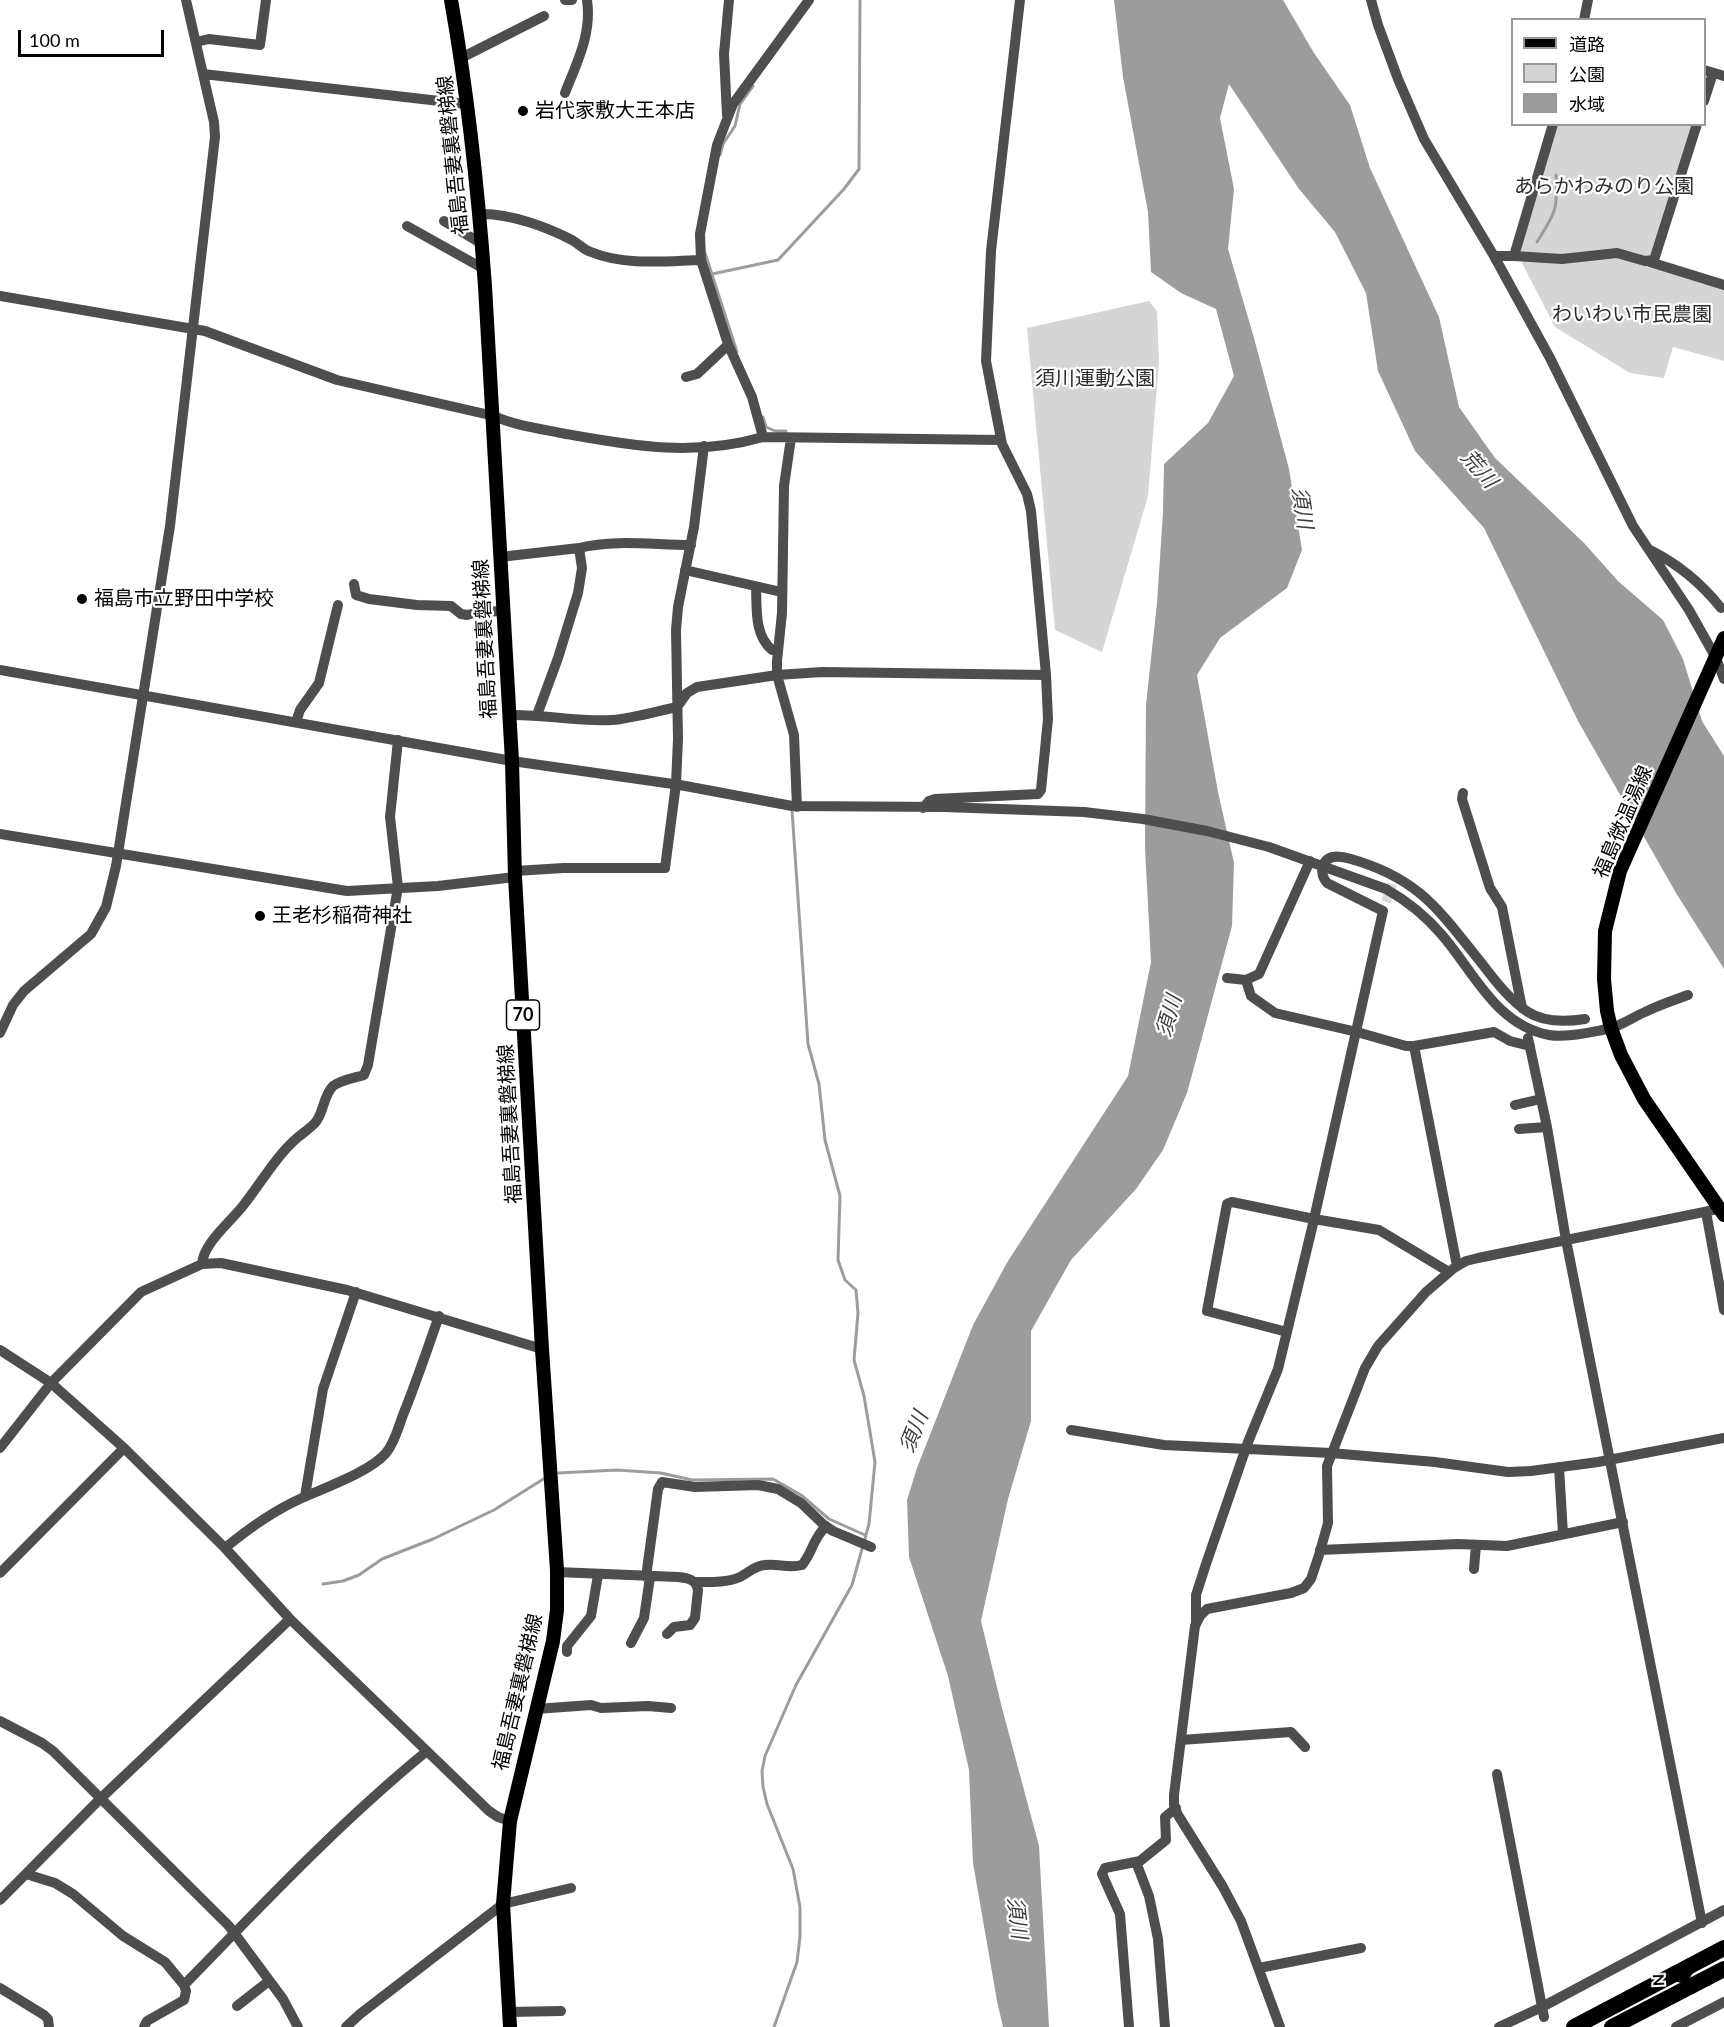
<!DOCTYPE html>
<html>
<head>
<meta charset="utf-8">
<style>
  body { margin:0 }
  #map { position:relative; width:1724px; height:2027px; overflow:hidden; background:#fff; font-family:Lato,"Noto Sans JP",sans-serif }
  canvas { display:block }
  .legend { position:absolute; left:1511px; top:18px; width:195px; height:108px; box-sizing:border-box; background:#fff; border:2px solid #999; margin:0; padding:8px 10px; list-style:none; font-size:18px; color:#000 }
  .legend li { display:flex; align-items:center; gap:12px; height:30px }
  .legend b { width:30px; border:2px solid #999 }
  .north { position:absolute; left:1646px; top:1949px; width:60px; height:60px; -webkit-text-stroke:4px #fff; paint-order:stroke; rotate:267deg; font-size:16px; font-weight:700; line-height:24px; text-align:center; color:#000 }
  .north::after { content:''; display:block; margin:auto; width:21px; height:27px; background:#000; clip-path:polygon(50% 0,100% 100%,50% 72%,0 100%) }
  .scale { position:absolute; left:18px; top:30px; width:146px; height:27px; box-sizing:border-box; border:3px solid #000; border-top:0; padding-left:8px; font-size:18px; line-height:21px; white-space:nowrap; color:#000; -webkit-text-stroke:4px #fff; paint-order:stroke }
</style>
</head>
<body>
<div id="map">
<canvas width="1724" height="2027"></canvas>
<ul class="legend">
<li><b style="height:8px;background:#000"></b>道路</li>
<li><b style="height:16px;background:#d5d5d5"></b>公園</li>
<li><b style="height:16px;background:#9c9c9c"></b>水域</li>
</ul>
<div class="north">N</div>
<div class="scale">100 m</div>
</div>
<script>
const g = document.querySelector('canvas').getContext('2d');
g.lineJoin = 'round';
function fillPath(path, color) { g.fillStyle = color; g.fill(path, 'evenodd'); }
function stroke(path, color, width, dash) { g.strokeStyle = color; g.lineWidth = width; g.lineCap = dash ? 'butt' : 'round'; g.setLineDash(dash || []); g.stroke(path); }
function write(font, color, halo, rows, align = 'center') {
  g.font = font + ' Lato,"Noto Sans JP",sans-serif'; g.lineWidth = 4.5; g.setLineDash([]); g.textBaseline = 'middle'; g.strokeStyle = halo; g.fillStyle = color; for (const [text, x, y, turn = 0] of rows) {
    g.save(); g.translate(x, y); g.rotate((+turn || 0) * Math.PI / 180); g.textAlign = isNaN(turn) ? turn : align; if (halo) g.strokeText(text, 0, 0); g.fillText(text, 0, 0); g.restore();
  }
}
const green = new Path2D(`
  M 1556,125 L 1694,125 L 1652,258 L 1615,249 L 1564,257 L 1518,254 Z
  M 1616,256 L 1724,290 L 1724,361 L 1673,347 L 1664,378 L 1630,373 L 1555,327 L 1522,263 L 1525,260 Z
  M 1149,301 L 1157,311 L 1159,362 L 1148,496 L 1102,652 L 1055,630 L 1027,328 Z`);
const water = new Path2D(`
  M 1114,0 L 1283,0 L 1314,53 L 1350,105 L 1370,168 L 1439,317 L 1459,407 L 1495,458 L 1584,543 L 1618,581 L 1663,620 L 1683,659 L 1702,721 L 1724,756 L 1724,969 L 1676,893 L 1578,721 L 1484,528 L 1415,451 L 1378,371 L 1366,293 L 1335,232 L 1299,189 L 1229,84 L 1220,118 L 1234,189 L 1228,249 L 1254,338 L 1289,469 L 1302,550 L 1287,588 L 1220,638 L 1197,675 L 1218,792 L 1234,863 L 1232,926 L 1187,1093 L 1163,1150 L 1136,1189 L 1071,1260 L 1031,1331 L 1031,1421 L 1008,1499 L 981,1621 L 1002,1708 L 1039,1846 L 1049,2027 L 1003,2027 L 997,2001 L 973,1863 L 969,1770 L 948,1676 L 909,1557 L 907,1500 L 917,1468 L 973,1325 L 1008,1261 L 1128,1076 L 1151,962 L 1145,848 L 1146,705 L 1157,603 L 1163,512 L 1164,464 L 1208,423 L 1234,376 L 1216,309 L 1181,293 L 1151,272 L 1148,212 L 1123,77 Z`);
const stream = new Path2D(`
  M 720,155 L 723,144 L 735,126 L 740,104 L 753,86
  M 1537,242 C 1555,213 1558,211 1556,175
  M 705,253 L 737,352
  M 712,274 L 778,260 L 844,189 L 859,169 L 860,0
  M 763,417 L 766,427 L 775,431 L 786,431 L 786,435
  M 558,1473 L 617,1470 L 661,1473 L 692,1480 L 773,1479 L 801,1495 L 829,1519 L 865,1535
  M 323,1584 L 343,1581 L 359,1575 L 382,1559 L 433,1539 L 494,1510 L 545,1478
  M 774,2027 L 797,1962 L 800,1937 L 800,1907 L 793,1869 L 767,1804 L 763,1787 L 762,1771 L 765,1756 L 796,1685 L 852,1585 L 869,1524 L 875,1462 L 864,1396 L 854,1360 L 858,1313 L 856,1290 L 845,1280 L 838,1260 L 840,1196 L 825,1140 L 819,1084 L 808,1044 L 792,810`);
const minorTunnel = new Path2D(`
  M 1386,902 L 1392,884`);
const minor = new Path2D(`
  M 565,0 L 572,0
  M 1371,0 L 1378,25 L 1398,79 L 1424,139 L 1494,256 L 1550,358 L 1633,526 L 1689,610 L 1716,658 L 1724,679
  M 1584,20 L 1588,0
  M 196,42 L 209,39 L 260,45 L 266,0
  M 461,58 L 544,16
  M 1704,70 L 1724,76
  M 203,74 L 466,104
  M 565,93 C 577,62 592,34 587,0
  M 1704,101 L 1713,73
  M 727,115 L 724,54 L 729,0
  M 480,214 C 509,213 547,227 572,240 C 579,244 584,250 591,252 C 625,266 665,261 701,260
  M 444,221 L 482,244
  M 407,226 L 484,269
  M 1494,256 L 1514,256 L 1553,124
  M 1514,256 L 1562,259 L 1617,253 L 1645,261 L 1654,260 L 1697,124
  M 1650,262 L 1724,285
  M 0,296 L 205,331 L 337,380 L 494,416 C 516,426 542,429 566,434 C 634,446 694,457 763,437 L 1001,440
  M 686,377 L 697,374 L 728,345
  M 763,437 L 752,397 L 728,344 L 701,260 L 700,234 L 717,145 L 733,104 L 809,0
  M 791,438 L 784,486 L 782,613 L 777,661 L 777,675 L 794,735 L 797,807
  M 579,548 C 616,539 653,545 691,545
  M 1650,550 C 1678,564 1702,584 1721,608
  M 500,557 L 579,548 L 582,568 L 578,593 L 558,658 L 537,715
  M 685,570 L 777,591
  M 354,584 L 356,595 L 369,599 L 417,605 L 451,606 L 461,614 L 467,615 L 479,612 L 503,611
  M 756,587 C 757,608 754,635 772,650
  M 0,670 L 512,761 L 680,785 L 792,806 L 944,807 L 1084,812 L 1143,819 L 1207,831 L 1269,847 L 1386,889 C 1407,901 1426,916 1442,935 C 1474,972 1496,1025 1549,1035 C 1567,1038 1590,1032 1608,1029 C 1621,1026 1633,1017 1645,1012 C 1659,1005 1674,1000 1688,995
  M 509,715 C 543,714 578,722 612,720 C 630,719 658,711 677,707 L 687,693 L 697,687 L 777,675 L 822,672 L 1046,675
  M 296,722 L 300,710 L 319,683 L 338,605
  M 1463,793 L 1462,799 L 1490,888 L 1502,907 L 1522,1008
  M 923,808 L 929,801 L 935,799 L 1038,794 L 1041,790 L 1048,719 L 1046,675 L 1031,511 L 1027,494 L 1002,444 L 986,361 L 991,251 L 1020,0
  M 0,834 L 347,891 L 438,886 L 515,877
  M 515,871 L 564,868 L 665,868 L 676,784 L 678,739 L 676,630 L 678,607 L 694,527 L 704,446
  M 1227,978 L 1246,980 L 1259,974 L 1310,861
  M 1246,980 L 1251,996 L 1275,1013 L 1357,1032 L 1406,1046 L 1414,1046 L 1494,1032 L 1510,1041 L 1530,1046
  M 0,1033 L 13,1005 L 24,991 L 91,934 L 106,907 L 116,866 L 170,526 L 215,137 L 214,122 L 186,0
  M 1528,1038 L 1547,1127 L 1566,1240 L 1702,1923
  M 1414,1046 L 1457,1266
  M 1515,1105 L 1541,1099
  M 1519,1129 L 1547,1127
  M 1706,1212 L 1724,1310
  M 202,1264 C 203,1244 230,1222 242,1207 C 260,1185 275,1157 297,1138 C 303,1133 309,1129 315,1123 C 324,1113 323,1096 333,1086 C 341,1080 354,1078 364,1075 L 368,1065 L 398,887 L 390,817 L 398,740
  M 1287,1332 L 1207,1311 L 1227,1204 L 1232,1202 L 1314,1219 L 1379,1230 L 1449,1272
  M 0,1350 L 51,1383 L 124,1448 L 225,1548 L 290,1619 L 489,1811 L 498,1817 L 510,1821
  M 1071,1430 L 1164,1445 L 1331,1453 L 1435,1462 L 1508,1472 L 1531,1471 L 1598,1462 L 1724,1438
  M 0,1448 L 51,1383 L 141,1292 L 202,1264 L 221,1263 L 347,1290 L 542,1349
  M 1559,1467 L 1563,1534
  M 305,1496 L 323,1389 L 356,1292
  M 225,1548 C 248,1529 275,1510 302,1498 C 324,1488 370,1472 386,1453 C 395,1442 398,1428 403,1415 C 416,1383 427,1350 439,1316
  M 1320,1550 L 1458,1544 L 1507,1546 L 1623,1522
  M 1474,1569 L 1476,1545
  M 557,1572 L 678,1577 C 687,1578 696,1579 698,1590 L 695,1618 L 690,1625 L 674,1627 L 667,1634
  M 0,1573 L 124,1448
  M 646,1577 L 658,1489 L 662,1482 L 695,1487 L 758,1485 L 778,1489 L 801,1503 L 824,1525 L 833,1531 L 871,1547
  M 694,1582 C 709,1582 726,1583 740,1577 C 748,1573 756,1565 765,1565 C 778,1563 788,1569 802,1565 C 813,1552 812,1540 826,1526
  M 1196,1623 L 1196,1595 L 1206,1564 L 1248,1442 L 1278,1369 L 1312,1228 L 1383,911 L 1327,883 C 1323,878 1321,872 1323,866 C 1327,854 1341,856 1351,859 C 1421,879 1440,912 1483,965 C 1496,982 1510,1000 1528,1012 C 1545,1023 1566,1022 1585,1019
  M 631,1643 L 644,1618 L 650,1577
  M 567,1652 L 567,1646 L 591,1616 L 598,1575
  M 536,1709 L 591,1705 L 601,1708 L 648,1706 L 671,1708
  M 0,1721 L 42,1743 L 53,1751 L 229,1926 L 283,1999 L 298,2027
  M 1181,1740 L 1291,1732 L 1305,1747
  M 1497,1774 L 1544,2017
  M 1136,1862 L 1149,1896 L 1158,1939 L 1165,2027
  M 26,1874 L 55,1883 L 73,1894 L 123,1936 L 165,1962 L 184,1985
  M 0,1900 L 100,1799 L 290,1619
  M 1259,1968 L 1361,1948
  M 0,1988 L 44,2015 L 48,2019 L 49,2027
  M 237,2006 L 269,1981
  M 509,2012 L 561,2011
  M 144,2027 L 147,2021 L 184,2000 L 186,1991 L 184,1985 C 262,1905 340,1822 427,1751
  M 346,2027 L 360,2014 L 503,1904 L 571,1888
  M 1129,2027 L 1120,1914 L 1102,1874 L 1105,1868 L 1140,1861 L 1166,1840 L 1165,1817 L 1176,1808
  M 1280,2027 L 1241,1921 L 1223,1887 L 1178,1815 L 1174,1805 L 1174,1795 L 1195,1626 L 1200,1616 L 1207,1609 L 1291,1593 L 1304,1588 L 1311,1579 L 1319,1555 L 1328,1523 L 1327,1466 L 1365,1368 L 1378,1346 L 1426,1292 L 1454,1268 L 1466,1261 L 1478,1258 L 1724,1208
  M 1499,2027 L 1542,2007 L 1724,1910
  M 1676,2027 L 1724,2002`);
const major = new Path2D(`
  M 451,0 C 468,95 478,190 485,286 L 512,761 L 515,877 L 542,1349 L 557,1570 L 557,1610 L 553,1641 L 510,1821 L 503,1904 L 510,2027
  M 1724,638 L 1620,871 L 1605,931 L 1604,979 L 1607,1011 L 1611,1028 L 1621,1055 L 1644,1099 L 1724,1215`);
const highway = new Path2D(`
  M 1574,2027 L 1724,1948
  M 1612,2027 L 1724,1969`);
const markers = [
  [523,111,6,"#000"],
  [82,599,6,"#000"],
  [260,916,6,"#000"]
];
const shields = [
  [523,1015,33]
];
const shieldNames = [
  ["70",523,1015]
];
const poiNames = [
  ["岩代家敷大王本店",535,111],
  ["福島市立野田中学校",94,599],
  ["王老杉稲荷神社",272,916]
];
const streetNames = [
  ["福島吾妻裏磐梯線",453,155,-96],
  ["福島吾妻裏磐梯線",485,639,-93],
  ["福島微温湯線",1623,822,-67],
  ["福島吾妻裏磐梯線",510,1124,-93],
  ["福島吾妻裏磐梯線",518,1692,-77]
];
const parkNames = [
  ["あらかわみのり公園",1604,187],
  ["わいわい市民農園",1632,315],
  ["須川運動公園",1095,379]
];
const waterNames = [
  ["荒川",1479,469,49],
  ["須川",1302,508,81],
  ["須川",1169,1016,-74],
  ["須川",914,1432,-68],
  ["須川",1017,1918,83]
];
fillPath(green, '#d5d5d5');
fillPath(water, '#9c9c9c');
stroke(stream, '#9c9c9c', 3);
stroke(minorTunnel, '#d9d9d9', 10, [10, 5]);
stroke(minor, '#4e4e4e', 10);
stroke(major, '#000', 14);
stroke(highway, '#000', 16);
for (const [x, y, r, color] of markers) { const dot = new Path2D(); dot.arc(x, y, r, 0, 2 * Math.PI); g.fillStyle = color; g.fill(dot); stroke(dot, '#fff', 2); }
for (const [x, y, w] of shields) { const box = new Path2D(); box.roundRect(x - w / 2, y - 15, w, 30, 4.5); g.fillStyle = '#fff'; g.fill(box); stroke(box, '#000', 1.5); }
write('bold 18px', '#000', null, shieldNames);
write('20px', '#000', '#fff', poiNames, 'left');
write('20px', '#000', '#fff', streetNames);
write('20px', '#2c2c2c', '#fff', parkNames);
write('italic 21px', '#3d3d3d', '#fff', waterNames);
</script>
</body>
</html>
